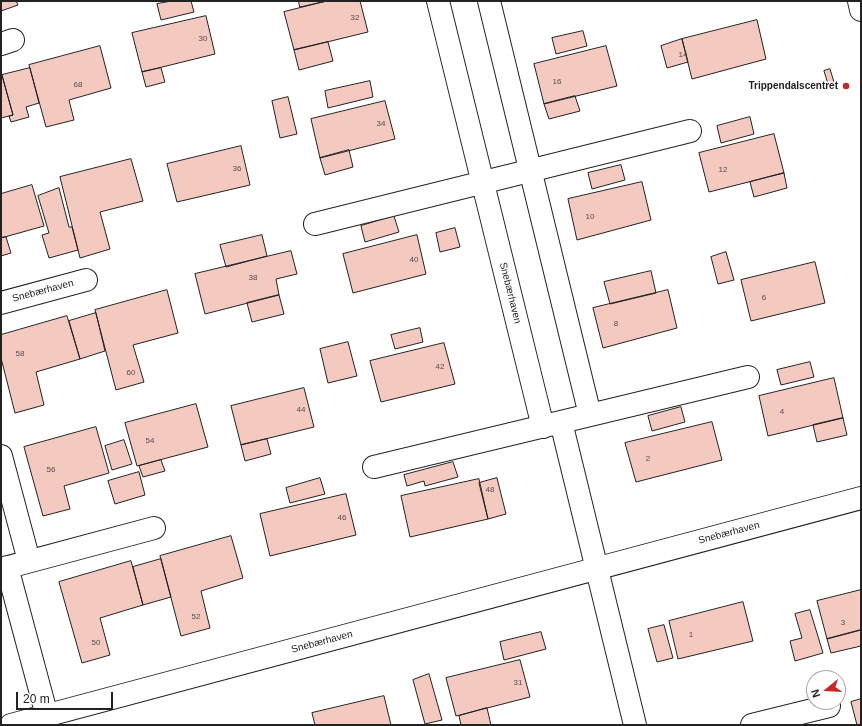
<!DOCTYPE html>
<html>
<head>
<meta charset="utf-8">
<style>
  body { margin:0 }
  #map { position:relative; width:862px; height:726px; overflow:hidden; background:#fff; font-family:Arial,sans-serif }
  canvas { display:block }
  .frame { position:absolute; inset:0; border:2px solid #222; pointer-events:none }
  .north { position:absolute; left:806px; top:670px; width:40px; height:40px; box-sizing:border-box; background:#fff; border:1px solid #a7a7a7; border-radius:50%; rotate:252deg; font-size:11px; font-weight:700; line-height:16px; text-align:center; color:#222 }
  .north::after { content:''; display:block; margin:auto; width:14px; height:18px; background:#c62828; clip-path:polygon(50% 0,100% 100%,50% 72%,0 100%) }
  .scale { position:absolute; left:16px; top:692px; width:97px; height:18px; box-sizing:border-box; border:2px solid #222; border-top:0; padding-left:5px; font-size:12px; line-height:14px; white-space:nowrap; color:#222; -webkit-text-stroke:3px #fff; paint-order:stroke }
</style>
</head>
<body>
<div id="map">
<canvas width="862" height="726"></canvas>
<div class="frame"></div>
<div class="north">N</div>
<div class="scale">20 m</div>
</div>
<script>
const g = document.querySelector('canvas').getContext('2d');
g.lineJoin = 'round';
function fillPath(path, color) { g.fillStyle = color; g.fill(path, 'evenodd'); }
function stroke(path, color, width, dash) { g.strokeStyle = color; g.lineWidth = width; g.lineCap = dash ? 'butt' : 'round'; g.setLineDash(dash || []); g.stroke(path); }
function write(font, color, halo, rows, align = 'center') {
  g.font = font + ' Arial,sans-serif'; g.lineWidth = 3; g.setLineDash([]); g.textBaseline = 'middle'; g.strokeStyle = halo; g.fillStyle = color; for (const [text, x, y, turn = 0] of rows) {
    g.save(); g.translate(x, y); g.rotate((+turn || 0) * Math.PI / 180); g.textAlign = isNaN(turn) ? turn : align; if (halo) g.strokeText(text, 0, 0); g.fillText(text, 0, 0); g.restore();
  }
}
const building = new Path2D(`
  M 1,1 L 16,1 L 18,5 L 1,11 Z
  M 172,1 L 191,1 L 194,12 L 161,20 L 157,4 Z
  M 299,1 L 327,1 L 300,7 Z
  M 327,1 L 360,1 L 368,32 L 294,50 L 284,12 Z
  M 206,16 L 215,54 L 142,72 L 132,33 Z
  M 757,20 L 766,59 L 692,79 L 682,39 Z
  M 583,31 L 587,46 L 556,54 L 552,38 Z
  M 682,39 L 688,62 L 667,68 L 661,46 Z
  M 328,42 L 333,61 L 299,70 L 294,50 Z
  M 100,46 L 111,88 L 69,100 L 74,120 L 46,127 L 29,65 Z
  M 606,46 L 617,86 L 544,104 L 534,64 Z
  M 30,68 L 39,103 L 26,107 L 29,117 L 11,122 L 9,116 L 13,115 L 2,75 Z
  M 161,68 L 165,82 L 146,87 L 142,72 Z
  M 830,69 L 834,82 L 828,84 L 824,71 Z
  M 1,72 L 13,115 L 1,118 Z
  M 370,81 L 373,97 L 328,108 L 325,91 Z
  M 575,96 L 580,111 L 549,119 L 544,104 Z
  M 288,97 L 297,134 L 280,138 L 272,101 Z
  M 385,101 L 395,139 L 320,158 L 311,119 Z
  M 750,117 L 754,134 L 721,143 L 717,126 Z
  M 774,134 L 784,173 L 709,192 L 699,153 Z
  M 241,146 L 250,185 L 177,202 L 167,164 Z
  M 349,150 L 353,167 L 325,175 L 320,158 Z
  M 131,159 L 143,201 L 100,212 L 110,249 L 80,258 L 60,177 Z
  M 621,165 L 625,180 L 592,189 L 588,173 Z
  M 784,173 L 787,188 L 754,197 L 750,182 Z
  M 642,182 L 651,220 L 577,240 L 568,199 Z
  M 32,185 L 44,226 L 1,238 L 1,194 Z
  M 59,188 L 69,227 L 72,227 L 78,250 L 49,258 L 42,235 L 49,233 L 38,196 Z
  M 394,216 L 399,232 L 365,242 L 361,226 Z
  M 455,228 L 460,247 L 440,252 L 436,233 Z
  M 262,235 L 267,256 L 226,267 L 220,245 Z
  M 417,235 L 426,274 L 353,293 L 343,254 Z
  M 6,237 L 11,253 L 1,256 L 1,238 Z
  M 291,251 L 297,274 L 276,279 L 279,295 L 205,314 L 195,274 Z
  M 726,252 L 734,280 L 718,284 L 711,257 Z
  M 815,262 L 825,303 L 751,321 L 741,280 Z
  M 651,271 L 656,293 L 610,304 L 604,282 Z
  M 167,290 L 178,333 L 133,345 L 144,382 L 116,390 L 95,310 Z
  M 668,290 L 677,328 L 603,348 L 593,308 Z
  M 279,295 L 284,314 L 252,322 L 247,303 Z
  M 96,313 L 105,351 L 80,359 L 69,321 Z
  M 67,316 L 80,359 L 36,372 L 44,405 L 15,413 L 1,358 L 1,335 Z
  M 420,328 L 423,342 L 395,349 L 391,335 Z
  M 348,342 L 357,376 L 328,383 L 320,349 Z
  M 444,343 L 455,384 L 381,402 L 370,361 Z
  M 810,362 L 814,377 L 781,385 L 777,370 Z
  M 834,378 L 843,418 L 768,436 L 759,396 Z
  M 304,388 L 314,427 L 241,445 L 231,406 Z
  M 196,404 L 208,447 L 137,466 L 125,423 Z
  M 681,407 L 685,422 L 652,431 L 648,416 Z
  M 843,418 L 847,435 L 817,442 L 813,425 Z
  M 712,422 L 722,460 L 636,482 L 625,443 Z
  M 96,427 L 109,473 L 64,486 L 70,509 L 43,516 L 24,447 Z
  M 267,439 L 271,454 L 245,461 L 241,445 Z
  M 124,440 L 132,464 L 112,470 L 105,446 Z
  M 161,460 L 165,471 L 143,477 L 139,466 Z
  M 453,462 L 458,477 L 425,486 L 424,481 L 407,486 L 404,475 Z
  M 139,472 L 145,495 L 115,504 L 108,481 Z
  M 320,478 L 325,494 L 290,503 L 286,488 Z
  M 497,478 L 506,514 L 488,519 L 479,483 Z
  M 479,479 L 488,519 L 410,537 L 401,496 Z
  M 346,494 L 356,535 L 270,556 L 260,514 Z
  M 231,536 L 243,578 L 201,591 L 210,628 L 181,636 L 160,556 Z
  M 161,559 L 171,597 L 143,605 L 133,567 Z
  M 131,561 L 143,605 L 100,618 L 110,655 L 82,663 L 59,582 Z
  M 861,590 L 861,630 L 827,639 L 817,601 Z
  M 743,602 L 753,641 L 678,659 L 669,621 Z
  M 810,610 L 823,653 L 795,661 L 790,641 L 802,638 L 795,614 Z
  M 664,625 L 673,658 L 657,662 L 648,629 Z
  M 861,630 L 861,646 L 831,653 L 827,639 Z
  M 541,632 L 546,649 L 504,660 L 500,642 Z
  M 520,660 L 530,697 L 456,716 L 446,678 Z
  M 429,674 L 442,720 L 425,724 L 413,680 Z
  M 384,696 L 391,725 L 315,725 L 312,713 Z
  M 861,699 L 861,724 L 857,725 L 851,702 Z
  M 487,708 L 491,725 L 461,725 L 459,716 Z`);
const street = new Path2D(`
  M 438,1 L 543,427
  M 489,1 L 590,415
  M 1,44 L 13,40
  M 315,224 L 690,131
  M 1,303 L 86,280
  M 561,422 L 635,725
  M 1,456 L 29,561
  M 374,467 L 748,377
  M 7,567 L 47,716
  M 1,569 L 154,528
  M 11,725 L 861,498
  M 752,725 L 829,706`);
const secondary = new Path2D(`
  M 859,1 L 861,10`);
const markers = [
  [846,86,4,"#c62828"]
];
const numberNames = [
  ["32",355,18],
  ["30",203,39],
  ["14",683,55],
  ["16",557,82],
  ["68",78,85],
  ["34",381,124],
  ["36",237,169],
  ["12",723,170],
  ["10",590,217],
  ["40",414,260],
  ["38",253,278],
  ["6",764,298],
  ["8",616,324],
  ["58",20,354],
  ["42",440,367],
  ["60",131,373],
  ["44",301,410],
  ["4",782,412],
  ["54",150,441],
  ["2",648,459],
  ["56",51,470],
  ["48",490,490],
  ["46",342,518],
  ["52",196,617],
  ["3",843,623],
  ["1",691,635],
  ["50",96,643],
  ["31",518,683]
];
const poiNames = [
  ["Trippendalscentret",838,86]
];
const streetNames = [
  ["Snebærhaven",43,291,-15],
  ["Snebærhaven",510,293,76],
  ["Snebærhaven",729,533,-15],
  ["Snebærhaven",322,642,-15]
];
fillPath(building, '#f3c9c0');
stroke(building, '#222', 1);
stroke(street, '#222', 24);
stroke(secondary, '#222', 24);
stroke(street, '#fff', 22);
stroke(secondary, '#fff', 22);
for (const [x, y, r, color] of markers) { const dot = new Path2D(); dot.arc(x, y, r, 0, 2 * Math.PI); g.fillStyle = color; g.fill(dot); stroke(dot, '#fff', 1.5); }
write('8px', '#564c4a', null, numberNames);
write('bold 10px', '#222', '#fff', poiNames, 'right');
write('10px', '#222', '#fff', streetNames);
</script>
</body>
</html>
